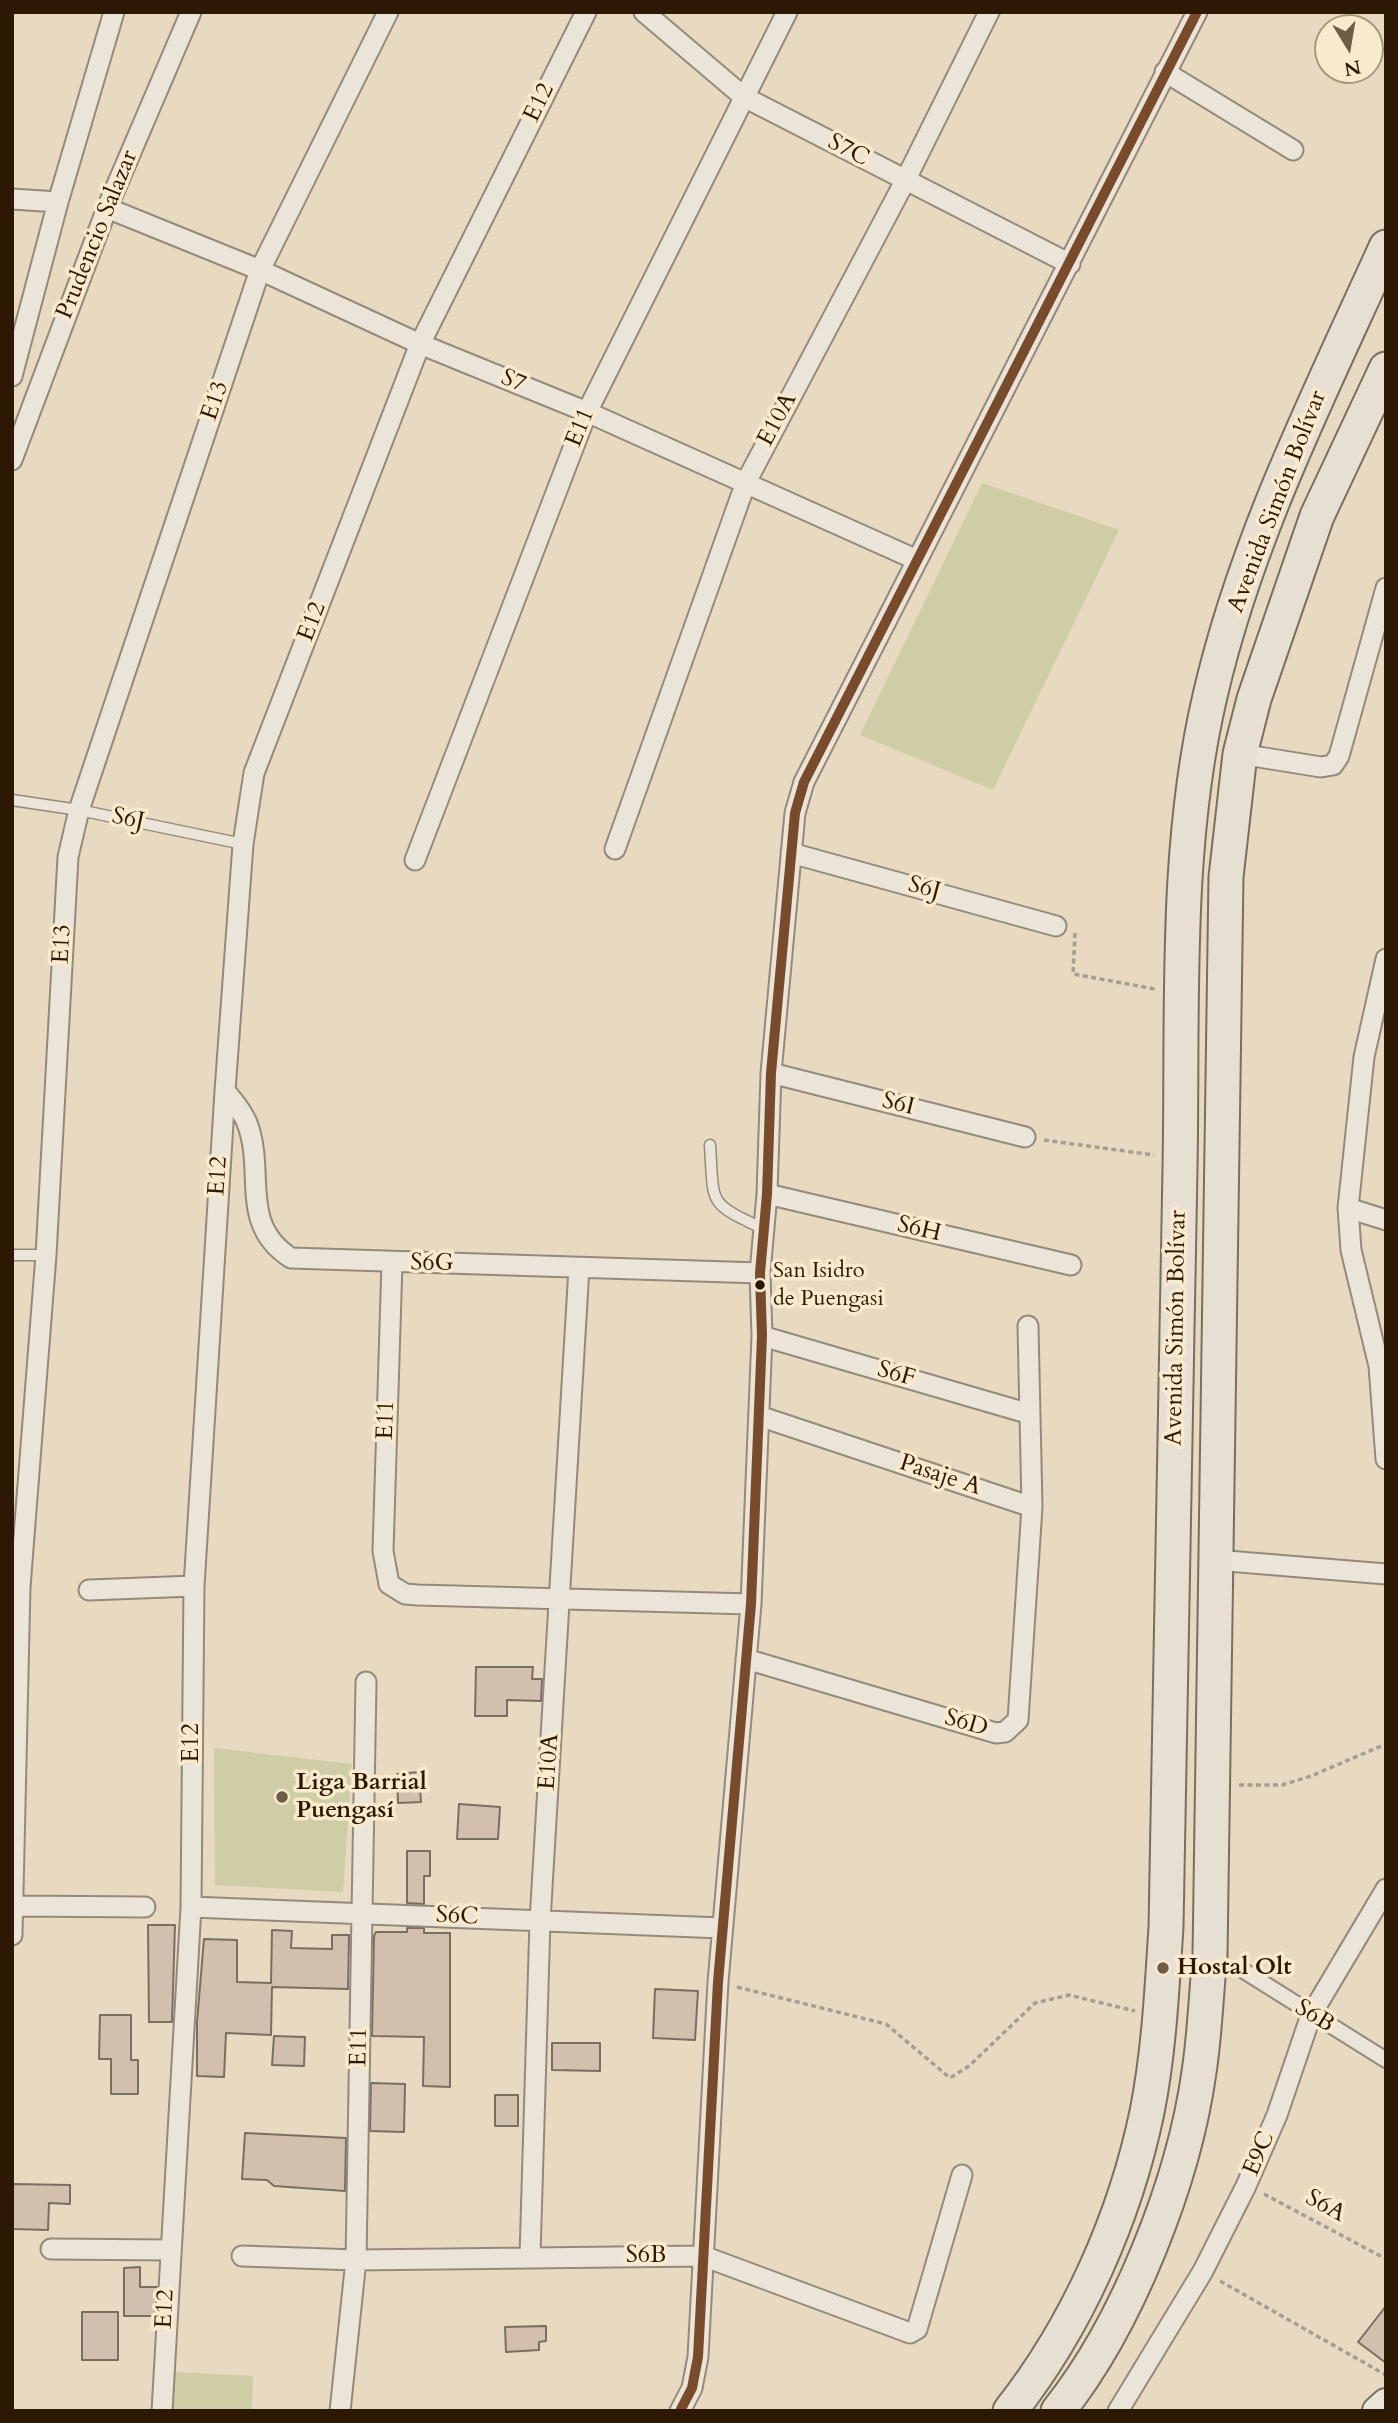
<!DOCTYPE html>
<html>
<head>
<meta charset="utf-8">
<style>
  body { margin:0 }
  #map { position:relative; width:1398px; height:2423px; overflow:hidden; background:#e8dac1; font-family:Cardo,serif }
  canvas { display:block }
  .frame { position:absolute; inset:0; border:14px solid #2c1803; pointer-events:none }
  .north { position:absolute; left:1314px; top:14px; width:70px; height:70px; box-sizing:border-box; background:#faeacd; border:2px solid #a8967c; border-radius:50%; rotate:169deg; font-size:19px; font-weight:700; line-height:28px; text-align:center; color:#2c1803 }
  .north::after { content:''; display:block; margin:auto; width:24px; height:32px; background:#6e5c46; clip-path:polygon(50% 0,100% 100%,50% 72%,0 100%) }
</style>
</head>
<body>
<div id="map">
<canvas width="1398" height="2423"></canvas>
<div class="frame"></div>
<div class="north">N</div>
</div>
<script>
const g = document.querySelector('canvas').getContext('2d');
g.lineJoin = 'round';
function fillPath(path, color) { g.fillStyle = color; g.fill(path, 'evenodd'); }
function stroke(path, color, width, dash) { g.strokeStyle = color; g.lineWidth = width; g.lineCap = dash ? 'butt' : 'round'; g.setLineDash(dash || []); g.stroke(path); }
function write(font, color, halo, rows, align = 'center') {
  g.font = font + ' Cardo,serif'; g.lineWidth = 7; g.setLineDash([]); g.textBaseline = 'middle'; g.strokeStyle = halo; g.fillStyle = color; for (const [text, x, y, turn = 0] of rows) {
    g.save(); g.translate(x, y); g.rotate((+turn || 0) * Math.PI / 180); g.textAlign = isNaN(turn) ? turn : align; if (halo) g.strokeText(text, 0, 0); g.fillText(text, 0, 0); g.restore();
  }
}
const green = new Path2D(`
  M 982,483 L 1119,530 L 993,790 L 860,735 Z
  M 214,1748 L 352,1764 L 343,1892 L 215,1885 Z
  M 174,2372 L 253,2376 L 252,2411 L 172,2411 Z`);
const building = new Path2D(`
  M 476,1667 L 533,1667 L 532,1679 L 542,1679 L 541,1701 L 507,1700 L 507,1716 L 475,1716 Z
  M 419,1772 L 421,1802 L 398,1803 L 397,1774 Z
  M 459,1804 L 500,1807 L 498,1839 L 457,1839 Z
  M 407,1851 L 430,1851 L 430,1876 L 424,1876 L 424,1904 L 407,1903 Z
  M 148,1925 L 175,1925 L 172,2022 L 149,2022 Z
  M 407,1928 L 424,1928 L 424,1933 L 450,1933 L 450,2087 L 423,2086 L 424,2037 L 372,2036 L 374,1936 L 376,1932 L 407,1932 Z
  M 272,1930 L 292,1931 L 291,1948 L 332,1949 L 332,1935 L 349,1935 L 348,1989 L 272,1987 L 271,2035 L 226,2033 L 224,2077 L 197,2076 L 197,2022 L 204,1939 L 237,1940 L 237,1982 L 271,1983 Z
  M 655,1989 L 698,1991 L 695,2040 L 653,2038 Z
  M 100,2015 L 131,2015 L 131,2060 L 138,2060 L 138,2094 L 111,2094 L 111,2059 L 99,2059 Z
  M 274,2036 L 305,2037 L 304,2066 L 272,2065 Z
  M 552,2043 L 600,2043 L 600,2071 L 552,2070 Z
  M 371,2083 L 405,2084 L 404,2132 L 370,2131 Z
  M 495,2095 L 518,2095 L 518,2126 L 495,2126 Z
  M 245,2133 L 346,2138 L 345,2191 L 274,2186 L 267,2180 L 242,2179 Z
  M 12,2184 L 70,2185 L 70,2204 L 49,2203 L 48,2230 L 12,2229 Z
  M 140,2267 L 140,2287 L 157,2287 L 155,2316 L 124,2316 L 124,2268 Z
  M 1386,2306 L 1386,2363 L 1358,2342 Z
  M 82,2312 L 118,2312 L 118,2360 L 82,2360 Z
  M 546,2326 L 546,2341 L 539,2342 L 539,2350 L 506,2352 L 505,2327 Z`);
const path = new Path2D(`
  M 1075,933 L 1073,974 L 1155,989
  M 1044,1140 L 1154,1155
  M 1239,1785 L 1282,1785 L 1311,1776 L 1386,1744
  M 737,1987 L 886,2024 L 950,2078 L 969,2066 L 1035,2003 L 1069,1995 L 1135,2011
  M 1264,2194 L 1386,2259
  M 1220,2281 L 1386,2375`);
const service = new Path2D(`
  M 12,800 L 79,810 L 243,844
  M 710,1145 C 714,1206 707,1202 764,1229
  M 12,1255 L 46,1255`);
const pedestrian = new Path2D(`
  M 1244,1971 L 1386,2060`);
const minor = new Path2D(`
  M 644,12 L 744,97 L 1070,264
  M 1165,72 L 1293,150
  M 12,199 L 58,202
  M 107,208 L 260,270 L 420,344 L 587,412 L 917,560
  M 12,376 L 58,202 L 114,12
  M 12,460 L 107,208 L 191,12
  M 1240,754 L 1321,767 L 1333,765 L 1339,756 L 1386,588
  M 615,849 L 746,482 L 905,181 L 989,12
  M 791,853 L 1056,926
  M 415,860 L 587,412 L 787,12
  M 1386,959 L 1364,1057 L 1348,1208 L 1351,1250 L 1379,1366 L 1386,1459
  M 771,1073 L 1025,1137
  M 225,1091 C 233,1101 242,1110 247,1123 C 266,1172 238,1224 291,1258 L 760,1273
  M 767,1194 L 1071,1265
  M 1348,1208 L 1386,1220
  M 392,1263 L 383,1551 L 389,1584 L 405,1594 L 418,1595 L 751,1604
  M 762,1336 L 1030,1414
  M 759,1416 L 1032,1507
  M 1215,1560 L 1386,1574
  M 89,1590 L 194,1586
  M 746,1659 L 996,1733 L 1005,1732 L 1018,1720 L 1032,1507 L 1028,1326
  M 15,1906 L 145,1907
  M 191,1907 L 722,1928
  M 12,1935 L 20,1587 L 46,1255 L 68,857 L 79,810 L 260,270 L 388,12
  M 51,2249 L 169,2250
  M 242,2256 L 356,2260 L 703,2256 L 910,2333 L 917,2329 L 962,2175
  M 530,2256 L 540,1921 L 579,1268
  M 162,2411 L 191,1907 L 194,1586 L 225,1091 L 243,844 L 254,773 L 420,344 L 586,12
  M 340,2411 L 356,2260 L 366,1682
  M 680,2411 L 692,2388 L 698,2357 L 718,1982 L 751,1604 L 762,1336 L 760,1273 L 767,1194 L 771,1073 L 795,813 L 804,782 L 1197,12
  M 1118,2411 L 1203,2271 L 1246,2186 L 1277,2115 L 1311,2015 L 1386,1889`);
const secondary = new Path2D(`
  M 1377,2411 L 1386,2403`);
const trunk = new Path2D(`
  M 1010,2411 C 1077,2326 1125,2218 1147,2112 C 1159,2052 1162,1989 1166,1927 C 1171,1674 1175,1421 1180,1168 C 1183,1012 1174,849 1210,696 C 1246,539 1320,393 1386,247
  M 1058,2411 C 1127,2325 1184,2181 1199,2072 C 1205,2034 1206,1994 1210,1955 L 1226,877 L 1240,754 L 1254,699 L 1317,516 L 1386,369`);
const bus1 = new Path2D(`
  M 680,2411 L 692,2388 L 698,2357 L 718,1982 L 751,1604 L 762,1336 L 760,1273 L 767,1194 L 771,1073 L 795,813 L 804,782 L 1197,12`);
const markers = [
  [760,1285,6,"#2c1803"],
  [282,1797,7,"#6e5c46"],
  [1163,1968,7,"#6e5c46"]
];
const busNames = [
  ["San Isidro",773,1272],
  ["de Puengasi",773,1300]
];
const streetNames = [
  ["E12",540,103,-64],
  ["S7C",848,151,28],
  ["Prudencio Salazar",98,235,-68],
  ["S7",513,382,22],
  ["E13",216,401,-71],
  ["E10A",778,420,-62],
  ["E11",581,428,-68],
  ["Avenida Simón Bolívar",1278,502,-69],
  ["E12",313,622,-69],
  ["S6J",128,820,12],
  ["S6J",924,889,15],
  ["E13",63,944,-87],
  ["S6I",898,1105,14],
  ["E12",219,1176,-86],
  ["S6H",919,1230,13],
  ["S6G",432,1264,1],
  ["Avenida Simón Bolívar",1177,1328,-89],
  ["S6F",896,1375,16],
  ["E11",387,1420,-88],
  ["Pasaje A",940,1476,18],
  ["S6D",966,1724,16],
  ["E12",192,1743,-90],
  ["E10A",550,1762,-86],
  ["S6C",457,1917,3],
  ["S6B",1314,2017,32],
  ["E11",360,2047,-89],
  ["E9C",1260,2154,-67],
  ["S6A",1325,2207,29],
  ["S6B",646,2256],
  ["E12",166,2309,-87]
];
const poiNames = [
  ["Liga Barrial",296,1783],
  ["Puengasí",296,1811],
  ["Hostal Olt",1177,1968]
];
fillPath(green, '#cecda6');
fillPath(building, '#d2bfad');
stroke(building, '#796f60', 2);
stroke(service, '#948a7a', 13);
stroke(pedestrian, '#948a7a', 18);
stroke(minor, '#948a7a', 23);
stroke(secondary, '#796f60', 32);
stroke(trunk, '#796f60', 37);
stroke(path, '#a69e92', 3.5, [5, 3.5]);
stroke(service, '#ebe4d8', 10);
stroke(pedestrian, '#ebe4d8', 14);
stroke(minor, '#ebe4d8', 19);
stroke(secondary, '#ebe4d8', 28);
stroke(trunk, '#e7dfd1', 33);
stroke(bus1, '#7a4b2a', 10);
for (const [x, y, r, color] of markers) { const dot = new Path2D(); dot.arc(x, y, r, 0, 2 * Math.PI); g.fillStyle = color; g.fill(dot); stroke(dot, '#faeacd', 2.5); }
write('22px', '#2c1803', '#faeacd', busNames, 'left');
write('24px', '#2c1803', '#faeacd', streetNames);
write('bold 24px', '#2c1803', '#faeacd', poiNames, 'left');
</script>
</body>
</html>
